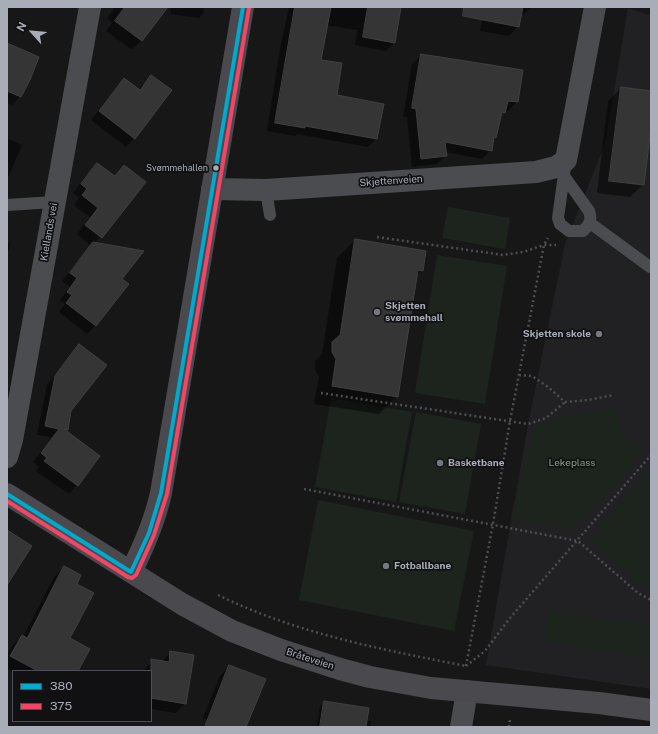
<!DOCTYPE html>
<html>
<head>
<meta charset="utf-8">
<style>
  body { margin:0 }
  #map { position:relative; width:658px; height:734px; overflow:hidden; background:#171717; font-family:"Public Sans",sans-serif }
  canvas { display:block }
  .frame { position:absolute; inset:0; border:8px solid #a8adb8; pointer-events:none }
  .legend { position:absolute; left:12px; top:670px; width:140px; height:52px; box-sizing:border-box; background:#111113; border:1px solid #4d4f55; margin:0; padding:5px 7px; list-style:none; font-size:12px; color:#a8adb8 }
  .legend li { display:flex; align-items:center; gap:8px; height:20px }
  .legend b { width:20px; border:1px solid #4d4f55 }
  .north { position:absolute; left:12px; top:12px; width:40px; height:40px; -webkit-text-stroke:3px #111113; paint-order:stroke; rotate:297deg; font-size:11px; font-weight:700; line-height:16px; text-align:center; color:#a8adb8 }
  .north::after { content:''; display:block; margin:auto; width:14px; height:18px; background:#a8adb8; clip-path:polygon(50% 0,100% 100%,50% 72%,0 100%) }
</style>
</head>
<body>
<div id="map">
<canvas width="658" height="734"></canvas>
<div class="frame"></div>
<ul class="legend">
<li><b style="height:5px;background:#00a9ce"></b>380</li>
<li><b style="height:5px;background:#f34667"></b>375</li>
</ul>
<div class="north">N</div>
</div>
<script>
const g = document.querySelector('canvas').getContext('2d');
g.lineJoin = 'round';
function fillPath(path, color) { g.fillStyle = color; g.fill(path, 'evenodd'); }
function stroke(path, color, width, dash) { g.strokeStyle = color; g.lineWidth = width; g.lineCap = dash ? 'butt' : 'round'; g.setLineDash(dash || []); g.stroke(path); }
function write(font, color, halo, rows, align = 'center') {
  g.font = font + ' "Public Sans",sans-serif'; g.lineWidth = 3.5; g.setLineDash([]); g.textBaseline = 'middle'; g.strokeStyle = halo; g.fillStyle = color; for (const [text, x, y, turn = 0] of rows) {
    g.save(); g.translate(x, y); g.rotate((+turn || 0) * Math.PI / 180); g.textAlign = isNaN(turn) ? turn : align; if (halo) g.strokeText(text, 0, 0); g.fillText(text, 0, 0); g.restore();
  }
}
const built = new Path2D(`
  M 628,8 L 651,16 L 651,689 L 486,665 L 528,424 L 565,244 L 605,144 Z`);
const green = new Path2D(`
  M 448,207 L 510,218 L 505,249 L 442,238 Z
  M 437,255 L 507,266 L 485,404 L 415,393 Z
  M 331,398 L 412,412 L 396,502 L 315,487 Z
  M 612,407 L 620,430 L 642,451 L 614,487 L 569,530 L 511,517 L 532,431 L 554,419 Z
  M 416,412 L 481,424 L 465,514 L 399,502 Z
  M 651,467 L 651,588 L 646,588 L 590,539 Z
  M 318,500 L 474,531 L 454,631 L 299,600 Z
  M 548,612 L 651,624 L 651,658 L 544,642 Z`);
const shadow = new Path2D(`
  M 115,7 L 162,7 L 165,9 L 141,41 L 132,50 L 106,31 L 112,23 L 107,18 Z
  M 171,7 L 204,7 L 203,13 L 199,18 L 170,14 Z
  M 289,7 L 400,7 L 394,42 L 386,51 L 355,45 L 357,30 L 326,25 L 320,61 L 336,96 L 376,139 L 368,147 L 297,134 L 295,136 L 267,131 L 280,49 Z
  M 485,7 L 532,7 L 524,14 L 521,14 L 518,26 L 509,36 L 480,31 Z
  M 7,44 L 20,96 L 12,105 L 7,103 Z
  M 421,55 L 522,71 L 517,102 L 508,111 L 505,110 L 500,117 L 496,137 L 492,140 L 491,150 L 482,159 L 446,152 L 446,156 L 437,164 L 412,167 L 407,117 L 403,117 L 412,64 Z
  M 151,76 L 134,138 L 126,147 L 91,120 L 116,88 L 124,80 L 138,90 Z
  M 621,88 L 650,92 L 651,91 L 651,132 L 649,131 L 643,185 L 630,197 L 597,193 L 608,101 Z
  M 7,138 L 22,145 L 7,180 Z
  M 97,164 L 114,177 L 124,167 L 144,183 L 95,243 L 121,279 L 128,285 L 95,326 L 87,334 L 59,312 L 65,304 L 60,300 L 70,287 L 62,281 L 91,246 L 77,234 L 90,217 L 74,205 L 79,198 L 73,193 L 89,173 Z
  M 355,240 L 422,270 L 416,276 L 397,396 L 379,414 L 314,404 L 319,377 L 315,370 L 315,361 L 322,354 L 337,258 Z
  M 7,242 L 11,243 L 7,254 Z
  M 80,346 L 70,410 L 67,430 L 65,431 L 77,485 L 69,494 L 36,471 L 39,467 L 33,462 L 52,437 L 37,435 L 47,385 L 71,354 Z
  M 64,567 L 75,584 L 68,639 L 77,671 L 13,671 L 13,672 L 7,669 L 7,655 L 12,646 L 22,636 L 23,637 L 54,577 Z
  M 171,652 L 185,703 L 176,713 L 151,709 L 151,671 L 143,671 L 153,661 L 161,662 Z
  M 229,666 L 227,727 L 203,718 L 220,676 Z
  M 325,702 L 366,721 L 371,721 L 370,727 L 317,727 L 320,706 Z`);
const building = new Path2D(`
  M 125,7 L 168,7 L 142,41 L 115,21 Z
  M 295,7 L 331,7 L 321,60 L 342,63 L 337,95 L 384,104 L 377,139 L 305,126 L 305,128 L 275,123 Z
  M 368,7 L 401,7 L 395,43 L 363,37 Z
  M 464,7 L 523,7 L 519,27 L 463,16 Z
  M 7,43 L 39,57 L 30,80 L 21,97 L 7,91 Z
  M 421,54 L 523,70 L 518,102 L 508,101 L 505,113 L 502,112 L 496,138 L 494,137 L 492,151 L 445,142 L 447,156 L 421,159 L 416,109 L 412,108 Z
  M 151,75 L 172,90 L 135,139 L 99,111 L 124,78 L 140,90 Z
  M 621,87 L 651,91 L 651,127 L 644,185 L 609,181 Z
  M 97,163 L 115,176 L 124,165 L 146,182 L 102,238 L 85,225 L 98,208 L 82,195 L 87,189 L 81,184 Z
  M 355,239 L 426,251 L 423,271 L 418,270 L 398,397 L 332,386 L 336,359 L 332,352 L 332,342 L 340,335 Z
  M 93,242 L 144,251 L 122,279 L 129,284 L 96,326 L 66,303 L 72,295 L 67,292 L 77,278 L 70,273 Z
  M 79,344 L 107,365 L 71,411 L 68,430 L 64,429 L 100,456 L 78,486 L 44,461 L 47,458 L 41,453 L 59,429 L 45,426 L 55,376 Z
  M 7,530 L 32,546 L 7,585 Z
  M 64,566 L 81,575 L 77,584 L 94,593 L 70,638 L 90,649 L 78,671 L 38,671 L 10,656 L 22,635 L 27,638 Z
  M 170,651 L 194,655 L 186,704 L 151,698 L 151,659 L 169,662 Z
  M 229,665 L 266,679 L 246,727 L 205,727 Z
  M 324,701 L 369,708 L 366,727 L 320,727 Z`);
const path = new Path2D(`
  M 377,237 L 503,255 L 523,252 L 544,245 L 556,245
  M 519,375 L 532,376 L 548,387 L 565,402 L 588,400 L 614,395
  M 321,393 L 528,424 L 546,418 L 565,402
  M 304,489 L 578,541 L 638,593 L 651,600
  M 218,595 C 298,634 380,649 466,666
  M 466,666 L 493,524 L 510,421 L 544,245 L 548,238
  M 466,666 L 485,651 L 510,618 L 651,455
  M 509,727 L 510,719`);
const lane = new Path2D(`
  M 564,176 L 589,211 C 592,220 590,224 583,231 L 569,231 L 560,224 L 558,218 L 566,160
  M 266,190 L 270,215
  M 7,205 L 54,202
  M 590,223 L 650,267`);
const street = new Path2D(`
  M 212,189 L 266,190 L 536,172 L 556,167 L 566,160 L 595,7
  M 7,457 L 12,440 L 90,7
  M 461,727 L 467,691`);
const secondary = new Path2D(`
  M 7,494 L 182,604 L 232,631 L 281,650 L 340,669 L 370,677 L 431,688 L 599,703 L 651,710
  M 131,572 C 144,546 155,521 161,493 L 243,7`);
const bus1 = new Path2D(`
  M 7,494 L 131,572 L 149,533 L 161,493 L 243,7`);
const bus2 = new Path2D(`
  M 7,501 L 128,577 L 132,578 L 136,575 L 154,535 L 167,494 L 249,8`);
const markers = [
  [216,168,3.5,"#a8adb8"],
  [377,312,4,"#757880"],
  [599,334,4,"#757880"],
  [440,463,4,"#757880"],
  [386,566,4,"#757880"]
];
const busNames = [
  ["Svømmehallen",208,168]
];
const streetNames = [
  ["Skjettenveien",391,181,-4],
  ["Kiellands vei",49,232,-80],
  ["Bråteveien",310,659,18]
];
const poiNames = [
  ["Skjetten",385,306],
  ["svømmehall",385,318],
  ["Skjetten skole",591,334,"right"],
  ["Basketbane",448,463],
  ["Fotballbane",394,566]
];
const parkNames = [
  ["Lekeplass",572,463]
];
fillPath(built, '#212123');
fillPath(green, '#1d241e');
fillPath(shadow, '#0007');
fillPath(building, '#353536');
stroke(building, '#3f4043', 1);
stroke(path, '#4d4e52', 2.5, [2, 3]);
stroke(lane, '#4b4c50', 12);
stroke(street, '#4b4c50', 22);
stroke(secondary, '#4a4a4e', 22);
stroke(bus1, '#00a9ce', 4);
stroke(bus2, '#f34667', 4);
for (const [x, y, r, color] of markers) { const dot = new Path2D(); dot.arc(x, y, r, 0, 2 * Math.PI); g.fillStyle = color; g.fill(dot); stroke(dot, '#111113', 1.5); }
write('9px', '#a8adb8', '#111113', busNames, 'right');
write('10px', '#a8adb8', '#111113', streetNames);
write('bold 10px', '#a8adb8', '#111113', poiNames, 'left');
write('10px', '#7fa381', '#111113', parkNames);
</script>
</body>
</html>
